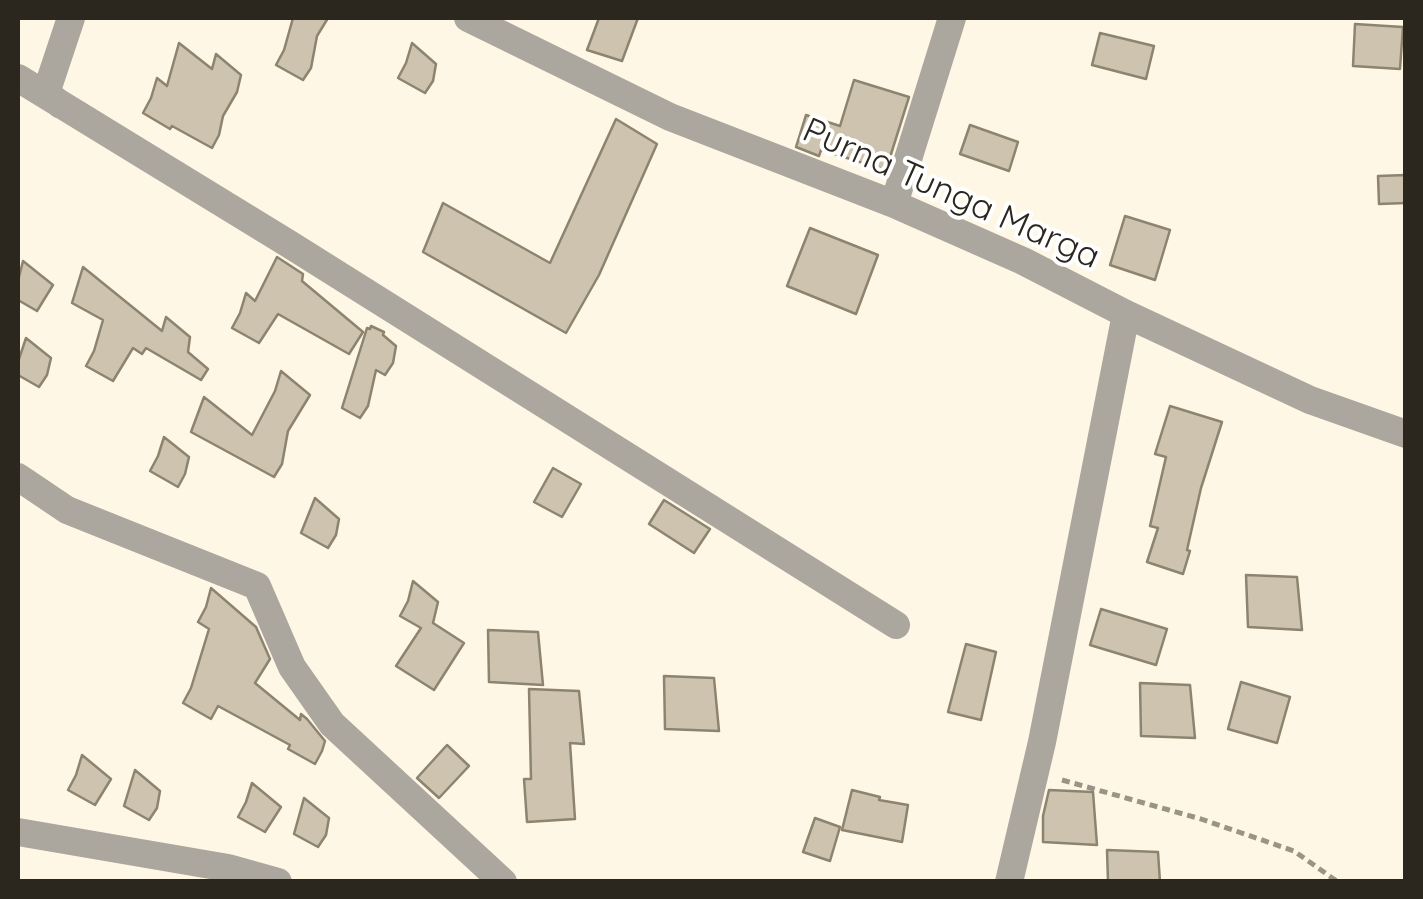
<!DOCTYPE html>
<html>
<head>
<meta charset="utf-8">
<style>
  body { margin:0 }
  #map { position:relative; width:1423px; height:899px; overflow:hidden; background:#fff7e5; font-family:Quicksand,sans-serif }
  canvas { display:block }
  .frame { position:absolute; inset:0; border:20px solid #2b271f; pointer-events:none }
</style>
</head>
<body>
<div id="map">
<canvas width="1423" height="899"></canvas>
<div class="frame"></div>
</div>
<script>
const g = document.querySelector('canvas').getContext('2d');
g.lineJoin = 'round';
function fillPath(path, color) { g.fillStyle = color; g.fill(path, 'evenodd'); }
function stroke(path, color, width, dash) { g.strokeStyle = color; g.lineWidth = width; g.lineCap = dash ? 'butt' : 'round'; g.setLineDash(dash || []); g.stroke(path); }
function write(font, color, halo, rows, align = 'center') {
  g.font = font + ' Quicksand,sans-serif'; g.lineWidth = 8; g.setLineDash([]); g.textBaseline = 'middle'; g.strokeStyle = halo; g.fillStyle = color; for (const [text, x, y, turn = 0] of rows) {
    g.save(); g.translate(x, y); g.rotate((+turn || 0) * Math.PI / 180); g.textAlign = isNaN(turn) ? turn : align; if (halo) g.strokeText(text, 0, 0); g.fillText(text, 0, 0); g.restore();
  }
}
const building = new Path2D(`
  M 293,18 L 328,18 L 317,36 L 311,68 L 303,80 L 276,65 L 284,50 Z
  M 599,18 L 638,18 L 622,61 L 587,50 Z
  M 1355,24 L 1403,27 L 1400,69 L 1353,66 Z
  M 1100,33 L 1154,46 L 1146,79 L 1092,65 Z
  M 179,43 L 212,69 L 216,54 L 241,75 L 237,92 L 223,116 L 219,135 L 212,148 L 172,126 L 170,129 L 143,113 L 151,98 L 157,78 L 167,86 Z
  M 412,43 L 436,64 L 433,81 L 425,93 L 398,78 L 406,63 Z
  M 854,80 L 909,97 L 886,170 L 821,150 L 819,156 L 796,147 L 806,115 L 840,126 Z
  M 616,119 L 657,144 L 599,275 L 566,333 L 423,252 L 443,203 L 550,263 Z
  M 970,125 L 1018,142 L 1009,171 L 960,154 Z
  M 1406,175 L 1406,203 L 1379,204 L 1378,176 Z
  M 1125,216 L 1170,230 L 1155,280 L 1110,265 Z
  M 810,228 L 878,255 L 856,314 L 787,286 Z
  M 277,257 L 303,274 L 302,281 L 363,332 L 349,354 L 278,314 L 259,343 L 232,328 L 240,313 L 246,293 L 255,301 Z
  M 23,261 L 53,285 L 37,311 L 18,300 L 18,281 Z
  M 83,267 L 162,331 L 166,317 L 190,337 L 188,352 L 208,369 L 201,380 L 146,348 L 142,354 L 133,348 L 113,381 L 86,366 L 94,351 L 103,320 L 72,303 Z
  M 371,326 L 384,332 L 383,335 L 396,346 L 393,363 L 385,375 L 376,370 L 368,406 L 360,418 L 342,408 L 367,328 L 370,329 Z
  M 26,338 L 51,358 L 47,375 L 39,387 L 18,375 L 18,362 Z
  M 281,371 L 310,395 L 288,431 L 282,464 L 274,477 L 191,432 L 204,397 L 252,435 L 275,391 Z
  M 1170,406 L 1222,422 L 1201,488 L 1187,550 L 1190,551 L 1183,574 L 1147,562 L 1158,528 L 1150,526 L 1166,457 L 1155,454 Z
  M 164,437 L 189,457 L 185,474 L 178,487 L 150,471 L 158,456 Z
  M 553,468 L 581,484 L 562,517 L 534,502 Z
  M 315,498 L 339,519 L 336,535 L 328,548 L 301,533 Z
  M 664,500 L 710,529 L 694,553 L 649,524 Z
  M 1246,575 L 1297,577 L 1302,630 L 1248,627 Z
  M 413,581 L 438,602 L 433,623 L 464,643 L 434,690 L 396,666 L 421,628 L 400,616 L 408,601 Z
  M 211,588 L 256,627 L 270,659 L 255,683 L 300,720 L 301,714 L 307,719 L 325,741 L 322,751 L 315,764 L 288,749 L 290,745 L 218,706 L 211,719 L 183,703 L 191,688 L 209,629 L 198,622 L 206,607 Z
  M 1101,609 L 1167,629 L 1156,665 L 1090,645 Z
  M 488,630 L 538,632 L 543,685 L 489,682 Z
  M 966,644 L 996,652 L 981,720 L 948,712 Z
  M 664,676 L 714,678 L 719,731 L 665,729 Z
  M 1241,682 L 1290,697 L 1277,743 L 1228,729 Z
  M 1140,683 L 1190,685 L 1195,738 L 1141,736 Z
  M 529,689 L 579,691 L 584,744 L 570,743 L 575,819 L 527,822 L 524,779 L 531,779 Z
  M 447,745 L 469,766 L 439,798 L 417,778 Z
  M 82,755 L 111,779 L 95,805 L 68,790 L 76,775 Z
  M 135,770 L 160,791 L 157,808 L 149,820 L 124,806 Z
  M 252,783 L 281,807 L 265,832 L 238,817 L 246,802 Z
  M 852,790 L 880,797 L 879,800 L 908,805 L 902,842 L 842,830 Z
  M 1049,790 L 1093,792 L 1097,845 L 1043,842 L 1043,816 Z
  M 304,798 L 329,818 L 326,835 L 318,847 L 294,834 Z
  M 815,818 L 840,827 L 830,861 L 803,852 Z
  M 1107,850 L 1158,852 L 1160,882 L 1108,882 Z`);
const path = new Path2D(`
  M 1062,780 L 1201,819 L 1294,851 L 1338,882`);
const minor = new Path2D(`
  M 468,18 L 670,117 L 894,204 L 1023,261 L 1126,314 L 1310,400 L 1406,434
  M 18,78 L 289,244 L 896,625
  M 61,105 L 46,93 L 71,18
  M 894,204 L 952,18
  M 18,477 L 67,510 L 257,586 L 292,667 L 332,724 L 503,882
  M 18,832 L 228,868 L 278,882
  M 1009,882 L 1042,742 L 1126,314`);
const streetNames = [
  ["Purna Tunga Marga",951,194,24]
];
fillPath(building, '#cdc3ae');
stroke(building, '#8d8470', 2.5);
stroke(path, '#9a9487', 5, [8, 5]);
stroke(minor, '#aba79e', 28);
write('35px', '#2b271f', '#fff', streetNames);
</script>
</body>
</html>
